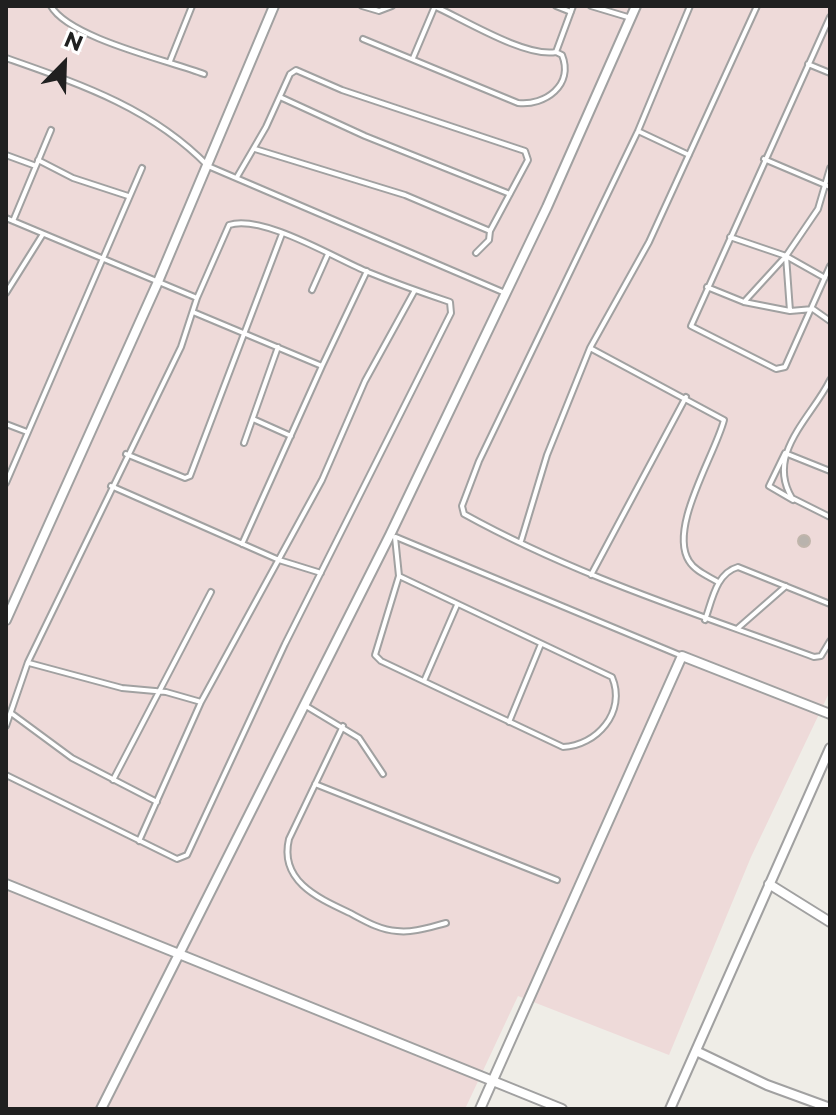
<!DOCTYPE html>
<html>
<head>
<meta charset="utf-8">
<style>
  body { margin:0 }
  #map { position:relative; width:836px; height:1115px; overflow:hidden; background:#efede7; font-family:Montserrat,sans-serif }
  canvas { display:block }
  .frame { position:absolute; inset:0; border:8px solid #202020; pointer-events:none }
  .north { position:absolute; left:24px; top:24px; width:80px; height:80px; -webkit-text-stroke:6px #fff; paint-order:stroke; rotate:23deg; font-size:22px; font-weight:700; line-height:32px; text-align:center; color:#202020 }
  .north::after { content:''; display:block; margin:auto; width:28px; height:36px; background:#202020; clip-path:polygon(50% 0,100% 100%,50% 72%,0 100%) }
</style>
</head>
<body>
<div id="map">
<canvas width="836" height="1115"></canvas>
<div class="frame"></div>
<div class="north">N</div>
</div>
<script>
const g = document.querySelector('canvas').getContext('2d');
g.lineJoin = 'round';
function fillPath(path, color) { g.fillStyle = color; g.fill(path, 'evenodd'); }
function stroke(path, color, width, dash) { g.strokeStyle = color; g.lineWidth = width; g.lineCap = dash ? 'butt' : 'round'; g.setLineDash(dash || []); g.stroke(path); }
const commercial = new Path2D(`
  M 6,6 L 830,6 L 830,691 L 751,857 L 669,1055 L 518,996 L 465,1109 L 6,1109 Z`);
const building = new Path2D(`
  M798 541a6 6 0 1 1 12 0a6 6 0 1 1-12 0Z`);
const service = new Path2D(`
  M 51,6 C 69,38 167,60 204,74
  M 362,6 L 379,11 L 392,6
  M 434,6 C 463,19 526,58 556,52 L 573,6
  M 556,6 L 571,12
  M 591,6 L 631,18
  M 690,6 L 638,131 L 479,461 L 462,506 L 464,514 C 576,576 695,613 814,657 L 821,656 L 830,641
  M 830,17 L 691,326 L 776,369 L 785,367 L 830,266
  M 363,39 L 518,103 C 545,106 574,85 562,55 L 556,52
  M 6,58 C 80,84 152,108 208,166 L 505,293
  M 413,58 L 435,6
  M 170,61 L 192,6
  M 808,64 L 830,73
  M 280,97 L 365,136 L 510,194
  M 638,131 L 689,155
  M 255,149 L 405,195 L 490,231
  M 6,155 L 36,166
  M 764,159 L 830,187
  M 38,160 L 73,178 L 128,196
  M 237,177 L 266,127 L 290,74 L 296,70 L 342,90 L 525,151 L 528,160 L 490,231 L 489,240 L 476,253
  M 6,218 L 197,298
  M 13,221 L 51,130
  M 730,237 L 786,256 L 825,278
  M 786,256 L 790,311
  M 707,287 L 744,302 L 790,311 L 813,309 L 830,321
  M 312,290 L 328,254
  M 6,293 L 43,234
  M 744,302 L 786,256 L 818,209 L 830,168
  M 193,312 L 322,366 L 242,544
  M 590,348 L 724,420 C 715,455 668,528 689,561 C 695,571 708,576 718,582
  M 322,366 L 367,271
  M 830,380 C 812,417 765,454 792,498 L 830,517
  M 253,419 L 291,436
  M 6,424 L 27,432
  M 244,443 L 278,347
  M 126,454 L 185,478 L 190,476 L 282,234
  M 6,483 L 142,168
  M 111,486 L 279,560 L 321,573
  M 793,500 L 769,486 L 785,453 L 830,471
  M 395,537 L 399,576 L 375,655 L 381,661 L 563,747 C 596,746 627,712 612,677 L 399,576
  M 396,537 L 682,656
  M 521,541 L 547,455 L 590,348 L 649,242 L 757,6
  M 591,575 L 686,397
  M 705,620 C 712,601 716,573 738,567 L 830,604
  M 738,628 L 786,586
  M 29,663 L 122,688 L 166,692 L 201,702
  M 424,681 L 457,605
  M 306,706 L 359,738 L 383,774
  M 11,713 L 72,758 L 157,802
  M 509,722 L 541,644
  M 6,726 L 28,662 L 181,347 L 197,298 L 229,225 C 263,214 336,259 368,272 C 395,283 423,293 450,302 L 451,313 L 285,644 L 187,855 L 177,859 L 6,775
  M 343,726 L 289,839 C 279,881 318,898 350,913 C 365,921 380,930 397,931 C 413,933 430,927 446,923
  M 113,780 L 211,592
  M 315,784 L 557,880
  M 139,841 L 201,702 L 322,480 L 365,381 L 415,290`);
const minor = new Path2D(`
  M 6,620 L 157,284 L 274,6
  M 6,884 L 562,1109
  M 769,884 L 830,922
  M 696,1051 L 767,1085 L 830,1108
  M 101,1109 L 390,535 L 547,207 L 636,6
  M 480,1109 L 682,656 L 830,714
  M 670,1109 L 830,748`);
fillPath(commercial, '#eedad9');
fillPath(building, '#b9b3ad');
stroke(building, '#c0b5ab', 2);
stroke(service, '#a1a1a1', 8);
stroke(minor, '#a1a1a1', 12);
stroke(service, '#fff', 4);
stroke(minor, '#fff', 8);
</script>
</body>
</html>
